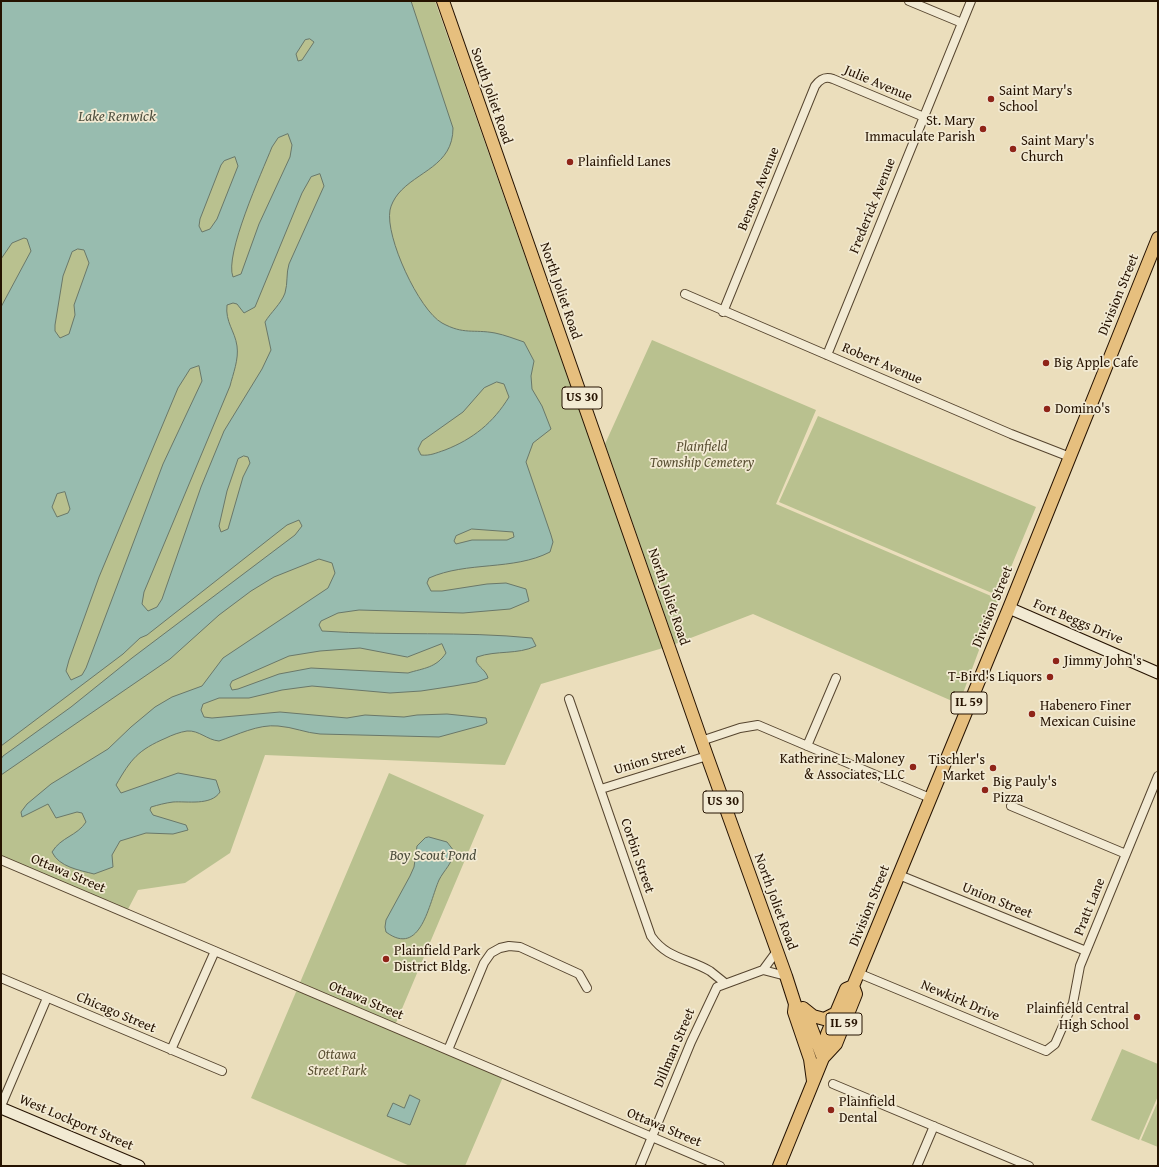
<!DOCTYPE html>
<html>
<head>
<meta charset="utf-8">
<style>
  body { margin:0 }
  #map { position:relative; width:1159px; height:1167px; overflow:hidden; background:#ebdebc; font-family:"Gentium Book Plus",serif }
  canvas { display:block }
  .frame { position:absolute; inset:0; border:2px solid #251200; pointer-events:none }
</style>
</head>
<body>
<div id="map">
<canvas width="1159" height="1167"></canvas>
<div class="frame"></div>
</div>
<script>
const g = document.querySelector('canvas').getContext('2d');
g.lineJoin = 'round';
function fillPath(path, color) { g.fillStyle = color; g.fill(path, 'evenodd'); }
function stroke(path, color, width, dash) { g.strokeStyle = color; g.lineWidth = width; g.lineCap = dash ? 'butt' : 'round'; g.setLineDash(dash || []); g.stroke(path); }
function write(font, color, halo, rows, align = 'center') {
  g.font = font + ' "Gentium Book Plus",serif'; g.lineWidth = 3.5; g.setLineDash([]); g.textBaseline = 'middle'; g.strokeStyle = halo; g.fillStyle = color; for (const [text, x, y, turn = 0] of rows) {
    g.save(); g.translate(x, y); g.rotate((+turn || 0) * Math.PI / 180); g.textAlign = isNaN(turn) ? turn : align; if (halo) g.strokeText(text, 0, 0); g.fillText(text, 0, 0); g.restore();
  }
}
const green = new Path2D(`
  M 1,1 L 435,1 L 663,648 L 541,684 L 505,765 L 265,755 L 230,853 L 185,883 L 138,890 L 126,913 L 1,860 Z
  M 652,340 L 816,410 L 776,504 L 998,599 L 959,704 L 753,614 L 675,644 L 605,444 Z
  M 818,416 L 1036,507 L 999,596 L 779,502 Z
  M 389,773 L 484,815 L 393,1030 L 503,1077 L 465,1166 L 410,1166 L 251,1098 Z
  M 1122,1049 L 1158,1064 L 1158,1096 L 1139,1140 L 1091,1120 Z
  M 1158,1101 L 1158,1147 L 1141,1140 Z`);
const water = new Path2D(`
  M 1,1 L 411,1 L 453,128 C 453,166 417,171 398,194 C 394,199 391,205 390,210 C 385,237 419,310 442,323 C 464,335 473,329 495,333 C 505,335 515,339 524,342 L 534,361 L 531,376 L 532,389 L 542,406 L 551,429 L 533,443 L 526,462 L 551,535 L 553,542 L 550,552 C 513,571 467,561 429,578 L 427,583 L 431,591 L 442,591 L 487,584 L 506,583 L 526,589 L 529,601 L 510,609 L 463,613 L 359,610 L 338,613 L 321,621 L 319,625 L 322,631 C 392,636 463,631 532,638 L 536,646 C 517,655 497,650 477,657 L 476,661 C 479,668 486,670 488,678 L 477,682 L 454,686 L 421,691 L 390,693 L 312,686 L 282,690 L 249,698 L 219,698 L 203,704 L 201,710 L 204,717 L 212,718 L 280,712 L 347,718 L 365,715 L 404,717 L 417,715 L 447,714 L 486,718 L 487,723 L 483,725 L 439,737 L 320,734 C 306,733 293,727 278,726 C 258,724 237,735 219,741 C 207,740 199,730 187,731 C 180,732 172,735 166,738 C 138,750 131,759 116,785 L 121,793 L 178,773 L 216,780 L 220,792 C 211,806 187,801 173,802 C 165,803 158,805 151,807 L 150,810 L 153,815 L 186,825 L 188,830 L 173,834 L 146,833 L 120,841 L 112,855 L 113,867 L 94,874 C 79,870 59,867 52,852 C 61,837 77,836 86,822 L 82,813 L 77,812 L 56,818 L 48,804 L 22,817 L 21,812 L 27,804 L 51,784 L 108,749 L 131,727 L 155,707 L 172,697 L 202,686 L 223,658 L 328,588 L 335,573 L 332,563 L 319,559 L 274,577 L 251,591 L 219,615 L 170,659 L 1,775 L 1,759 L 3,756 L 71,707 L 132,658 L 295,535 L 302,526 L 299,520 L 287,525 L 147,635 L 140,638 L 123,654 L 1,746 L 1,307 L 31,251 L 27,239 L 24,238 L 12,243 L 1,259 ZM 310,39 L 314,42 L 302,60 L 298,61 L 296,54 L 305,40 ZM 288,134 L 292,145 L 290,157 L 259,224 L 241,274 L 233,277 C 224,255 262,172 272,147 L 278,138 ZM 235,157 L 238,166 L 217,219 L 210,229 L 202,232 L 199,226 L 200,219 L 221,165 L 224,161 ZM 320,174 L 324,186 L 289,264 C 286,273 288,283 285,293 C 281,304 271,312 265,322 L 271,350 L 262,369 L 224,431 L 201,487 L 162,599 L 157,607 L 148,611 L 142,604 L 144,592 L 230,386 C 233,374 239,359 237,346 C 235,331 225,322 227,305 L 233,303 L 237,304 L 244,313 L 255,307 L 302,193 L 311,177 ZM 78,249 L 84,250 L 89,263 L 74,305 L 75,315 L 69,334 L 60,338 L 55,331 L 55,325 L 63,276 L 72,252 ZM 199,366 L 202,381 L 163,464 L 86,668 L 82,675 L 71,680 L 66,671 L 69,660 L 99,577 L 178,388 L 190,369 ZM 497,382 L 504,384 L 509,397 C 493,423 473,439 445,450 C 436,453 430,456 421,455 L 418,449 L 422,441 L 463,412 L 484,388 ZM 244,456 L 248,457 L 250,463 L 243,477 L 228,529 L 221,532 L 219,526 L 227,491 L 238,459 ZM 65,492 L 70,509 L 68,513 L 57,517 L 52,507 L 57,494 ZM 472,529 L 513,532 L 514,537 L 507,540 L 472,540 L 456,544 L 454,541 L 456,536 ZM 442,644 L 446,653 C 436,668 424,668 408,673 L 311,668 L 279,674 L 238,689 L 232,690 L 230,685 L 232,681 L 289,656 L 320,651 L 360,648 L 407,657 Z
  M 429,837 L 447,842 L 454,851 C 453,863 444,870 439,880 C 429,903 421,958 386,932 L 385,927 L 386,920 L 410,876 L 414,867 L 417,846 L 425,838 Z
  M 410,1095 L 420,1100 L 410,1125 L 387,1116 L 393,1103 L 404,1108 Z`);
const street = new Path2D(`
  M 909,1 L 962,23
  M 685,294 L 1011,434 L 1070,457
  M 723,312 L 815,86 C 820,79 825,76 833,79 L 924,117
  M 827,355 L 971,1
  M 569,699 L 651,936 C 667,959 688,958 710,971 C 715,975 720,979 725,983
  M 701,741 L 740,728 L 758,725 L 930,798
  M 807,746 L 836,678
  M 601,789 L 707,756
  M 1011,806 L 1126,854
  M 1,860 L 720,1166
  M 899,875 L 1086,951
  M 763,970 L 777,951
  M 858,973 L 1046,1051 L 1055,1044 L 1073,1003 L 1080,966 L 1158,776
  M 1,978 L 222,1071
  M 171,1050 L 215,951
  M 448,1050 L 484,963 L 491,953 L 500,948 L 509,946 L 520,947 L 579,974 L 587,988
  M 833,1084 L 1029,1166
  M 1,1106 L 47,998
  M 640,1166 L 691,1042 L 717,987 L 763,970 L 786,976
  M 917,1166 L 934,1126`);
const secondary = new Path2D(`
  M 1009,608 L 1158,673
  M 1,1108 L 139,1166`);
const primary = new Path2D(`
  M 443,1 L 707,756 L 786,976 L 795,1004 L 794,1012 L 810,1059 L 813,1081
  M 803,1008 L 813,1016 L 824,1019 L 836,1013
  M 804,1009 L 823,1058
  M 823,1058 L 836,1044 L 856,994 L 853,986 L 1009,608 L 1158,238
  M 779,1166 L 823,1058 L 827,1034 L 846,989 L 853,986`);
const markers = [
  [991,99,4,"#8f2418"],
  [983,129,4,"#8f2418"],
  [1013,149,4,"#8f2418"],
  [570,162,4,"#8f2418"],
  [1046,363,4,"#8f2418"],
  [1047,409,4,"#8f2418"],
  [1056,661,4,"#8f2418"],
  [1050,677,4,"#8f2418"],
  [1032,714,4,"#8f2418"],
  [913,767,4,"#8f2418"],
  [993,768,4,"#8f2418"],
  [985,790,4,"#8f2418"],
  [386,959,4,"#8f2418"],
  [1137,1017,4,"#8f2418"],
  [831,1110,4,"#8f2418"]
];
const shields = [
  [582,398,40],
  [969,703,36],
  [723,802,40],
  [844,1024,36]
];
const shieldNames = [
  ["US 30",582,398],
  ["IL 59",969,703],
  ["US 30",723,802],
  ["IL 59",844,1024]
];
const streetNames = [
  ["Julie Avenue",878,84,23],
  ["South Joliet Road",491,96,71],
  ["Benson Avenue",759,189,-68],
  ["Frederick Avenue",873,206,-68],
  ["North Joliet Road",560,291,71],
  ["Division Street",1119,295,-68],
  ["Robert Avenue",882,364,23],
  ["North Joliet Road",668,597,71],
  ["Division Street",993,607,-68],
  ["Fort Beggs Drive",1078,622,23],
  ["Union Street",650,760,-17],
  ["Corbin Street",637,856,71],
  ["Ottawa Street",68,874,23],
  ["Union Street",997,901,22],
  ["North Joliet Road",775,902,70],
  ["Division Street",870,906,-68],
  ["Pratt Lane",1090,907,-68],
  ["Ottawa Street",366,1001,23],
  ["Newkirk Drive",960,1001,23],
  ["Chicago Street",116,1013,23],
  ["Dillman Street",675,1048,-67],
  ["West Lockport Street",76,1123,23],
  ["Ottawa Street",664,1128,23]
];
const poiNames = [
  ["Saint Mary's",999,91],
  ["School",999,107],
  ["St. Mary",975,121,"right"],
  ["Immaculate Parish",975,137,"right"],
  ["Saint Mary's",1021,141],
  ["Church",1021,157],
  ["Plainfield Lanes",578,162],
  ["Big Apple Cafe",1054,363],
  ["Domino's",1055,409],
  ["Jimmy John's",1064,661],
  ["T-Bird's Liquors",1042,677,"right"],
  ["Habenero Finer",1040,706],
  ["Mexican Cuisine",1040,722],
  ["Katherine L. Maloney",905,759,"right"],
  ["& Associates, LLC",905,775,"right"],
  ["Tischler's",985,760,"right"],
  ["Market",985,776,"right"],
  ["Big Pauly's",993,782],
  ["Pizza",993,798],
  ["Plainfield Park",394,951],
  ["District Bldg.",394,967],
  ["Plainfield Central",1129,1009,"right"],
  ["High School",1129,1025,"right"],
  ["Plainfield",839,1102],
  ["Dental",839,1118]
];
const parkNames = [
  ["Plainfield",702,447],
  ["Township Cemetery",702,463],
  ["Ottawa",337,1055],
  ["Street Park",337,1071]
];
const waterNames = [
  ["Lake Renwick",117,117],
  ["Boy Scout Pond",433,856]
];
fillPath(green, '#b9c18f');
fillPath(water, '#98bcaf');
stroke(water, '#6a7869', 1);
stroke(street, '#56452f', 10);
stroke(secondary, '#251200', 13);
stroke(primary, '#251200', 14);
stroke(street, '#f2ead3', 8);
stroke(secondary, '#f2ead3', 11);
stroke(primary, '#e6bf7e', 12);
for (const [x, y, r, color] of markers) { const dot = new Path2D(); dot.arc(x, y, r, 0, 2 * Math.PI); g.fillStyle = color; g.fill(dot); stroke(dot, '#f2ead3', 1.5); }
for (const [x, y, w] of shields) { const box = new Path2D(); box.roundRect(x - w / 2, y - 11, w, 22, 3); g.fillStyle = '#f2ead3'; g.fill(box); stroke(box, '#251200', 1); }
write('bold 13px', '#251200', null, shieldNames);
write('14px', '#251200', '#f2ead3', streetNames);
write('14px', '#251200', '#f2ead3', poiNames, 'left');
write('italic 14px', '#594f32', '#f2ead3', parkNames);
write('italic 15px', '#4d4e3d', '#f2ead3', waterNames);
</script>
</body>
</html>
